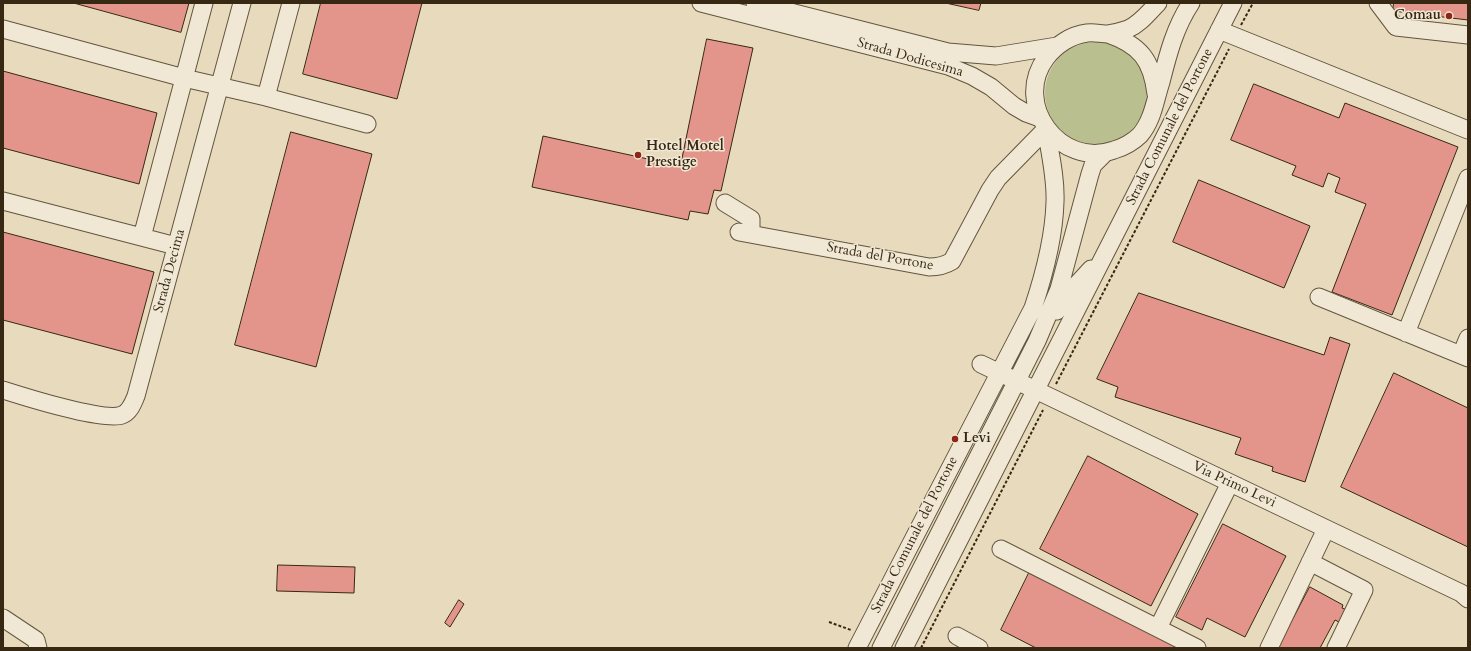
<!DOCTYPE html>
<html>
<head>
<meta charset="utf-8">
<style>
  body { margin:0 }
  #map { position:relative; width:1471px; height:651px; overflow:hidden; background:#e8dbbd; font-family:Cardo,serif }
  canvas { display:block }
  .frame { position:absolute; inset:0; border:4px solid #372813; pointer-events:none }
</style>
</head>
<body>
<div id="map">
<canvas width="1471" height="651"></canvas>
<div class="frame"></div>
</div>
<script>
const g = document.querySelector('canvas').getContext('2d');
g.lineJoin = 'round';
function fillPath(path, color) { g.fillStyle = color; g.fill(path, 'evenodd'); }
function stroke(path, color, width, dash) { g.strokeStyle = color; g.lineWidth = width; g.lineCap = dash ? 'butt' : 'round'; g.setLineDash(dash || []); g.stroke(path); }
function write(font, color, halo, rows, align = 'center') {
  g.font = font + ' Cardo,serif'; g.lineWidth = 3; g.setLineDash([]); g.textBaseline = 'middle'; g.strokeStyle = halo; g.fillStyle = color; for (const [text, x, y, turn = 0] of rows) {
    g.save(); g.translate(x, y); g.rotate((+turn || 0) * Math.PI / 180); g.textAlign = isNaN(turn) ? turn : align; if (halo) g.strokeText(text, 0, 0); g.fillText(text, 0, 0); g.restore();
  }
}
const green = new Path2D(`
  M1045 93a51 51 0 1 1 102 0a51 51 0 1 1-102 0Z`);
const building = new Path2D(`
  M 74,3 L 189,3 L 181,32 Z
  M 321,3 L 422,3 L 397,99 L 303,74 Z
  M 946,3 L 981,3 L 979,10 Z
  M 1394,3 L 1468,3 L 1468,20 L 1393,11 Z
  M 707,39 L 753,48 L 721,191 L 714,190 L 708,214 L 690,211 L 688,220 L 532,187 L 543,136 L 680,166 Z
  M 3,71 L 157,113 L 139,184 L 3,148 Z
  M 1254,84 L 1339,118 L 1345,103 L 1458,147 L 1392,315 L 1332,292 L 1366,204 L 1335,192 L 1340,178 L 1328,173 L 1323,187 L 1292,175 L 1296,166 L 1231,140 Z
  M 291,132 L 372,154 L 316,367 L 235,345 Z
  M 1199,180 L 1310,226 L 1284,288 L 1173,242 Z
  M 3,232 L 154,272 L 132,354 L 3,320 Z
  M 1139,293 L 1324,355 L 1330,337 L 1350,344 L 1305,482 L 1272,471 L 1273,467 L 1235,454 L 1241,438 L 1115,397 L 1118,387 L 1097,379 Z
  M 1394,373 L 1468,408 L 1468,547 L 1341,487 Z
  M 1088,456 L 1198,514 L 1151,606 L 1040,549 Z
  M 1223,524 L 1286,556 L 1245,637 L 1207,618 L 1202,630 L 1176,617 Z
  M 278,565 L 355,567 L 354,593 L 277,591 Z
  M 1029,573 L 1180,648 L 1036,648 L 1001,630 Z
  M 1310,587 L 1343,605 L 1342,608 L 1347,610 L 1341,623 L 1335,620 L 1320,648 L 1278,648 Z
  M 459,600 L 464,604 L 450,627 L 445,623 Z`);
const path = new Path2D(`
  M 1241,25 L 1253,3
  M 1056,384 L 1229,49
  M 829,622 L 851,630
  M 921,648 L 1043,410`);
const minor = new Path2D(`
  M 291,3 L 266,97 L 367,124
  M 701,3 L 948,66 L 972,76 L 991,87 L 1014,106 L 1026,113 L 1040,118
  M 755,3 L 948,52 L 996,56 L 1057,46
  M 1158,3 C 1149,12 1140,24 1128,29 C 1122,31 1115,33 1108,34 C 1101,34 1094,32 1087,33 C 1071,35 1056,45 1046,58 C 1012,104 1060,169 1114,150 C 1124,147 1133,142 1140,135 C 1153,120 1155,100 1161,82 C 1168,54 1175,27 1191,3
  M 1378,3 L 1396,27 L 1468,35
  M 3,29 L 184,78 L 266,97
  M 1219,30 L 1468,130
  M 1108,34 C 1140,45 1152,60 1156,94
  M 3,201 L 176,246
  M 725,203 L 751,219 L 751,234
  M 739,232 L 929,267 C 938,267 944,266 952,261 L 990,190 L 998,178 L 1046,129
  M 142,237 L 204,3
  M 1319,297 L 1468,358
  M 1057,311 L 1068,294 L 1091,269
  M 1406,333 L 1468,178
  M 1461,355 L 1468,338
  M 981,364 L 1461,593 L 1468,599
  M 3,390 C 25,397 104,422 122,415 C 130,412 133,403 136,396 L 242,3
  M 1001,549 L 1197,648
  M 1310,562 L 1364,590 L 1336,648
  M 3,618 L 36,640 L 38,648
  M 1158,628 L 1230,483
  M 957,636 L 979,648
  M 857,648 L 1033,308 C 1044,275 1054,238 1055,202 C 1056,178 1050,153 1046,129
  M 881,648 L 1037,341 L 1059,289 L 1090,174 L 1093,165 L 1105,153
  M 904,648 L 1233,3
  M 1269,648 L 1326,529`);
const markers = [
  [1449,16,4,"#8f2418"],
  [638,155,4,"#8f2418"],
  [955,439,4,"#8f2418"]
];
const poiNames = [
  ["Comau",1441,16,"right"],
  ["Hotel Motel",646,147],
  ["Prestige",646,163],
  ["Levi",963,439]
];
const streetNames = [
  ["Strada Dodicesima",910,58,16],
  ["Strada Comunale del Portone",1170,127,-63],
  ["Strada del Portone",880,257,10],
  ["Strada Decima",170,271,-75],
  ["Via Primo Levi",1234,485,25],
  ["Strada Comunale del Portone",915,535,-63]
];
fillPath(green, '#b9bf8f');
fillPath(building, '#e3948b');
stroke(building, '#372813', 1);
stroke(minor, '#63553e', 19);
stroke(path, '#372813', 2, [3, 2]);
stroke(minor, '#f0e8d4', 17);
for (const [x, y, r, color] of markers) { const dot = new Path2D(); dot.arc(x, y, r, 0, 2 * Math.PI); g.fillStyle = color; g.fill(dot); stroke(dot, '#f0e8d4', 1.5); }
write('bold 14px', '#372813', '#f0e8d4', poiNames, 'left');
write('14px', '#372813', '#f0e8d4', streetNames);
</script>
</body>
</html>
